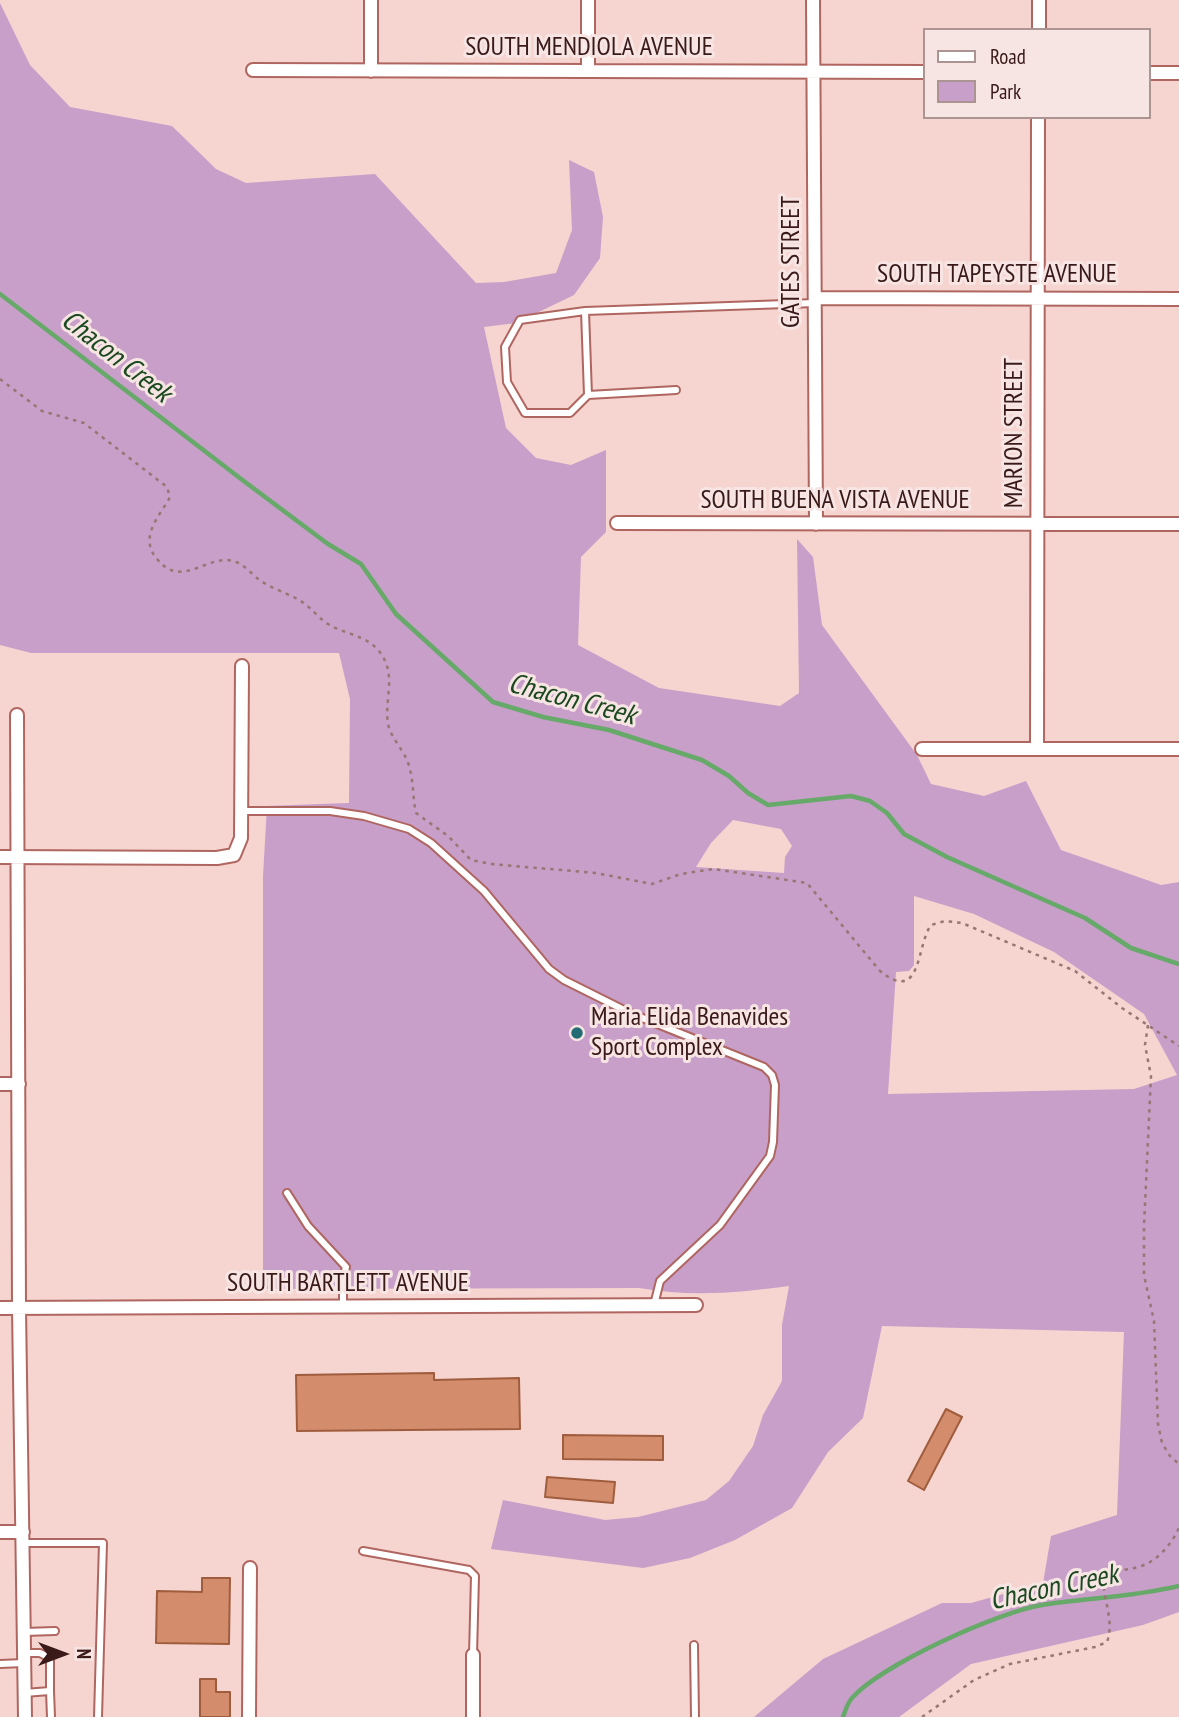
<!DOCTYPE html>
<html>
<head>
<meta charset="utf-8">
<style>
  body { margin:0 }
  #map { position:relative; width:1179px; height:1717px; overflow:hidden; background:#f6d4d0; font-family:"PT Sans Narrow",sans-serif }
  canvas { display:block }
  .legend { position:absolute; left:923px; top:28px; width:228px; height:91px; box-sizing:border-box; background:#f7e5e4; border:2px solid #ab9492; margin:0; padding:9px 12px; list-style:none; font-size:21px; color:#391a18 }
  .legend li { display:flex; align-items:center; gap:14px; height:35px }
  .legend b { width:35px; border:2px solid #ab9492 }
  .north { position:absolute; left:28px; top:1619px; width:70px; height:70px; -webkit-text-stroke:5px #f7e5e4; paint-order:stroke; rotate:90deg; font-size:19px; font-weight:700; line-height:28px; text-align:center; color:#391a18 }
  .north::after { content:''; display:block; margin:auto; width:24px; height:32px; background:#391a18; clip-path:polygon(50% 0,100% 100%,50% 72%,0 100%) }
</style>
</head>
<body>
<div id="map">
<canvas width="1179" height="1717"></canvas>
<ul class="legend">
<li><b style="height:9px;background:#fff"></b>Road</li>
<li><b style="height:19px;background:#c79fc9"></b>Park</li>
</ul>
<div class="north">N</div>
</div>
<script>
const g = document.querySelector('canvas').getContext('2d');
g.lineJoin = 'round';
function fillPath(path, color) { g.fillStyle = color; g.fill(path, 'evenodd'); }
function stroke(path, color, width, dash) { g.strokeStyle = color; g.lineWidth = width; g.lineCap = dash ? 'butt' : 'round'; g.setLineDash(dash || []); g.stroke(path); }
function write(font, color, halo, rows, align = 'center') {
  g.font = font + ' "PT Sans Narrow",sans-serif'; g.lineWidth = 6; g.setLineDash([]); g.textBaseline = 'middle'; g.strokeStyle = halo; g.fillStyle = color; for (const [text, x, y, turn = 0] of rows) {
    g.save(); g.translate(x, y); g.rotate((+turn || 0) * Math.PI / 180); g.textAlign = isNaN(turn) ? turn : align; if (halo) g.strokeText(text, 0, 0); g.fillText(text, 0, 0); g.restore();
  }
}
const green = new Path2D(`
  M 0,3 L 30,65 L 70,107 L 172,126 L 216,169 L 246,183 L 375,174 L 476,283 L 504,282 L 556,273 L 572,230 L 569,160 L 594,172 L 603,217 L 600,258 L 574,295 L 516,323 L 484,327 L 506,428 L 536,458 L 571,465 L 606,450 L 606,532 L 581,557 L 578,645 L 659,688 L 780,706 L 799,693 L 797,539 L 813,557 L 822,625 L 917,755 L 931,784 L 984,796 L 1026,781 L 1061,850 L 1161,885 L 1179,882 L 1179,1612 L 1143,1625 L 971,1664 L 899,1717 L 754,1717 L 823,1659 L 942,1603 L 971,1603 L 1043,1583 L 1051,1536 L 1117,1515 L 1124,1332 L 882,1326 L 863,1418 L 828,1452 L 792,1508 L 735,1540 L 690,1558 L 643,1568 L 491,1549 L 503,1500 L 605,1520 L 638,1517 L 706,1500 L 729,1481 L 753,1446 L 763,1415 L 782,1381 L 782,1325 L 789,1286 C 738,1293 690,1297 639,1288 L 263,1289 L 263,876 L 267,806 L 349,803 L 350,699 L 339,653 L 31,653 L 0,645 ZM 733,820 L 781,829 L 792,846 L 785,857 L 784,873 L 696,867 L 711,843 ZM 914,896 L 974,914 L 1054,952 L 1144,1014 L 1177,1075 L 1134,1089 L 888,1094 L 896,972 L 909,971 L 914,965 Z`);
const stream = new Path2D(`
  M 0,294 L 245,482 L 328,544 L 361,564 L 396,614 L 493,702 L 543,717 L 609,730 L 702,760 L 729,776 L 748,793 L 768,805 L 851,796 L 870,801 L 887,813 L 904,834 L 947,857 L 1085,918 L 1131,948 L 1179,964
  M 843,1717 C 845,1711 848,1702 852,1698 C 881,1665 998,1612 1042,1605 C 1088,1598 1134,1597 1179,1586`);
const building = new Path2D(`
  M 434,1373 L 434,1380 L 519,1378 L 520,1429 L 297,1431 L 296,1375 Z
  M 946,1409 L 962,1417 L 924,1490 L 908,1481 Z
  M 563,1435 L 663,1436 L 663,1460 L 563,1459 Z
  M 547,1477 L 615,1482 L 613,1503 L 545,1497 Z
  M 202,1578 L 230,1578 L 229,1644 L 156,1643 L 157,1591 L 202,1592 Z
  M 200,1679 L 216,1679 L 216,1692 L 230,1692 L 230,1717 L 200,1717 Z`);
const path = new Path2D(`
  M 0,379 L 42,411 L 84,423 L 167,487 L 170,497 C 160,516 138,537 157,559 C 183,591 209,551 236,562 C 245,565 252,575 261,581 C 273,589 287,593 299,600 C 310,606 317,617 328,624 C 344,634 366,635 379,651 C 399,676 382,702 389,728 C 393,739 402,749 407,760 C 414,777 412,795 416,813 L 448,836 L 471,860 L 491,864 L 596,873 L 652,884 L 681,874 L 713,869 L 807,883 L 880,971 C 922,1005 916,946 931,925 L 945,921 L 962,923 L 1075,971 L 1122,1008 L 1179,1046
  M 1148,1025 L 1145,1045 L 1151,1076 L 1144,1226 L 1144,1275 L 1154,1321 L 1158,1424 L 1162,1443 L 1170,1456 L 1179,1464
  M 922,1717 L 974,1680 L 1010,1664 L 1095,1647 L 1107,1642 C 1114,1623 1105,1603 1103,1583 C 1115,1567 1121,1572 1138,1567 C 1157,1562 1171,1545 1179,1528`);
const lane = new Path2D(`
  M 585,311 L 588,395 L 570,413 L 525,413 L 507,382 L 505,347 L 520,320 L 585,311 L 815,303
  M 588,395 L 676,390
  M 241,811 L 330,811 L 364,816 L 409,829 L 431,843 L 484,891 L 549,969 L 564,980 L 630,1013 L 764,1067 L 772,1075 L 775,1085 L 773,1142 L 770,1156 L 720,1225 L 660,1281 L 654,1305
  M 287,1193 L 308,1226 L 346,1267 L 343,1279 L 343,1307
  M 23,1543 L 103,1543 L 98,1717
  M 363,1551 L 469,1570 L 475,1576 L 473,1655
  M 24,1632 L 55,1631
  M 694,1645 L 695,1717
  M 0,1664 L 24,1663
  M 50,1691 L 51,1717
  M 24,1693 L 50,1691 L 50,1658 L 40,1653 L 24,1653`);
const street = new Path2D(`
  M 371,0 L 371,71
  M 588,0 L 588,71
  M 813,0 L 816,524
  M 1039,30 L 1039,0
  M 253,70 L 925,72
  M 1149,73 L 1179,73
  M 815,298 L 1179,299
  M 617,523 L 1179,524
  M 17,715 L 19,1308 L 25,1717
  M 1037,748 L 1038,117
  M 922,749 L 1179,749
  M 0,857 L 217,858 L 234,855 L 241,838 L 242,666
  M 0,1084 L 19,1084
  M 0,1308 L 696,1305
  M 0,1532 L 23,1532
  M 249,1717 L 250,1568
  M 473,1717 L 473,1655`);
const markers = [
  [577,1033,7,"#226c74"]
];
const streetNames = [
  ["SOUTH MENDIOLA AVENUE",589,48],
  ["GATES STREET",792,262,-90],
  ["SOUTH TAPEYSTE AVENUE",997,275],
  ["MARION STREET",1015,433,-90],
  ["SOUTH BUENA VISTA AVENUE",835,501],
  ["SOUTH BARTLETT AVENUE",348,1284]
];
const poiNames = [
  ["Maria Elida Benavides",591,1018],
  ["Sport Complex",591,1048]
];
const waterNames = [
  ["Chacon Creek",116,357,38],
  ["Chacon Creek",572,700,15],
  ["Chacon Creek",1054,1588,-12]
];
fillPath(green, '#c79fc9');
stroke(stream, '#66a969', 4.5);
fillPath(building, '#d38c6c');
stroke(building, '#9f5d3e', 2);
stroke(lane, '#b06660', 10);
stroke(street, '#b06660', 16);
stroke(path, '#977673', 2.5, [3.5, 5]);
stroke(lane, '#fff', 6);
stroke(street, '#fff', 12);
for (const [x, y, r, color] of markers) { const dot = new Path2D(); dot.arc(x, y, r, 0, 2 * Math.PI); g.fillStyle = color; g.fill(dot); stroke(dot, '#f7e5e4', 2.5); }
write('26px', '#391a18', '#f7e5e4', streetNames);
write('26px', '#391a18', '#f7e5e4', poiNames, 'left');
write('italic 28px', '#1a491f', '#f7e5e4', waterNames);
</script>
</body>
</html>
